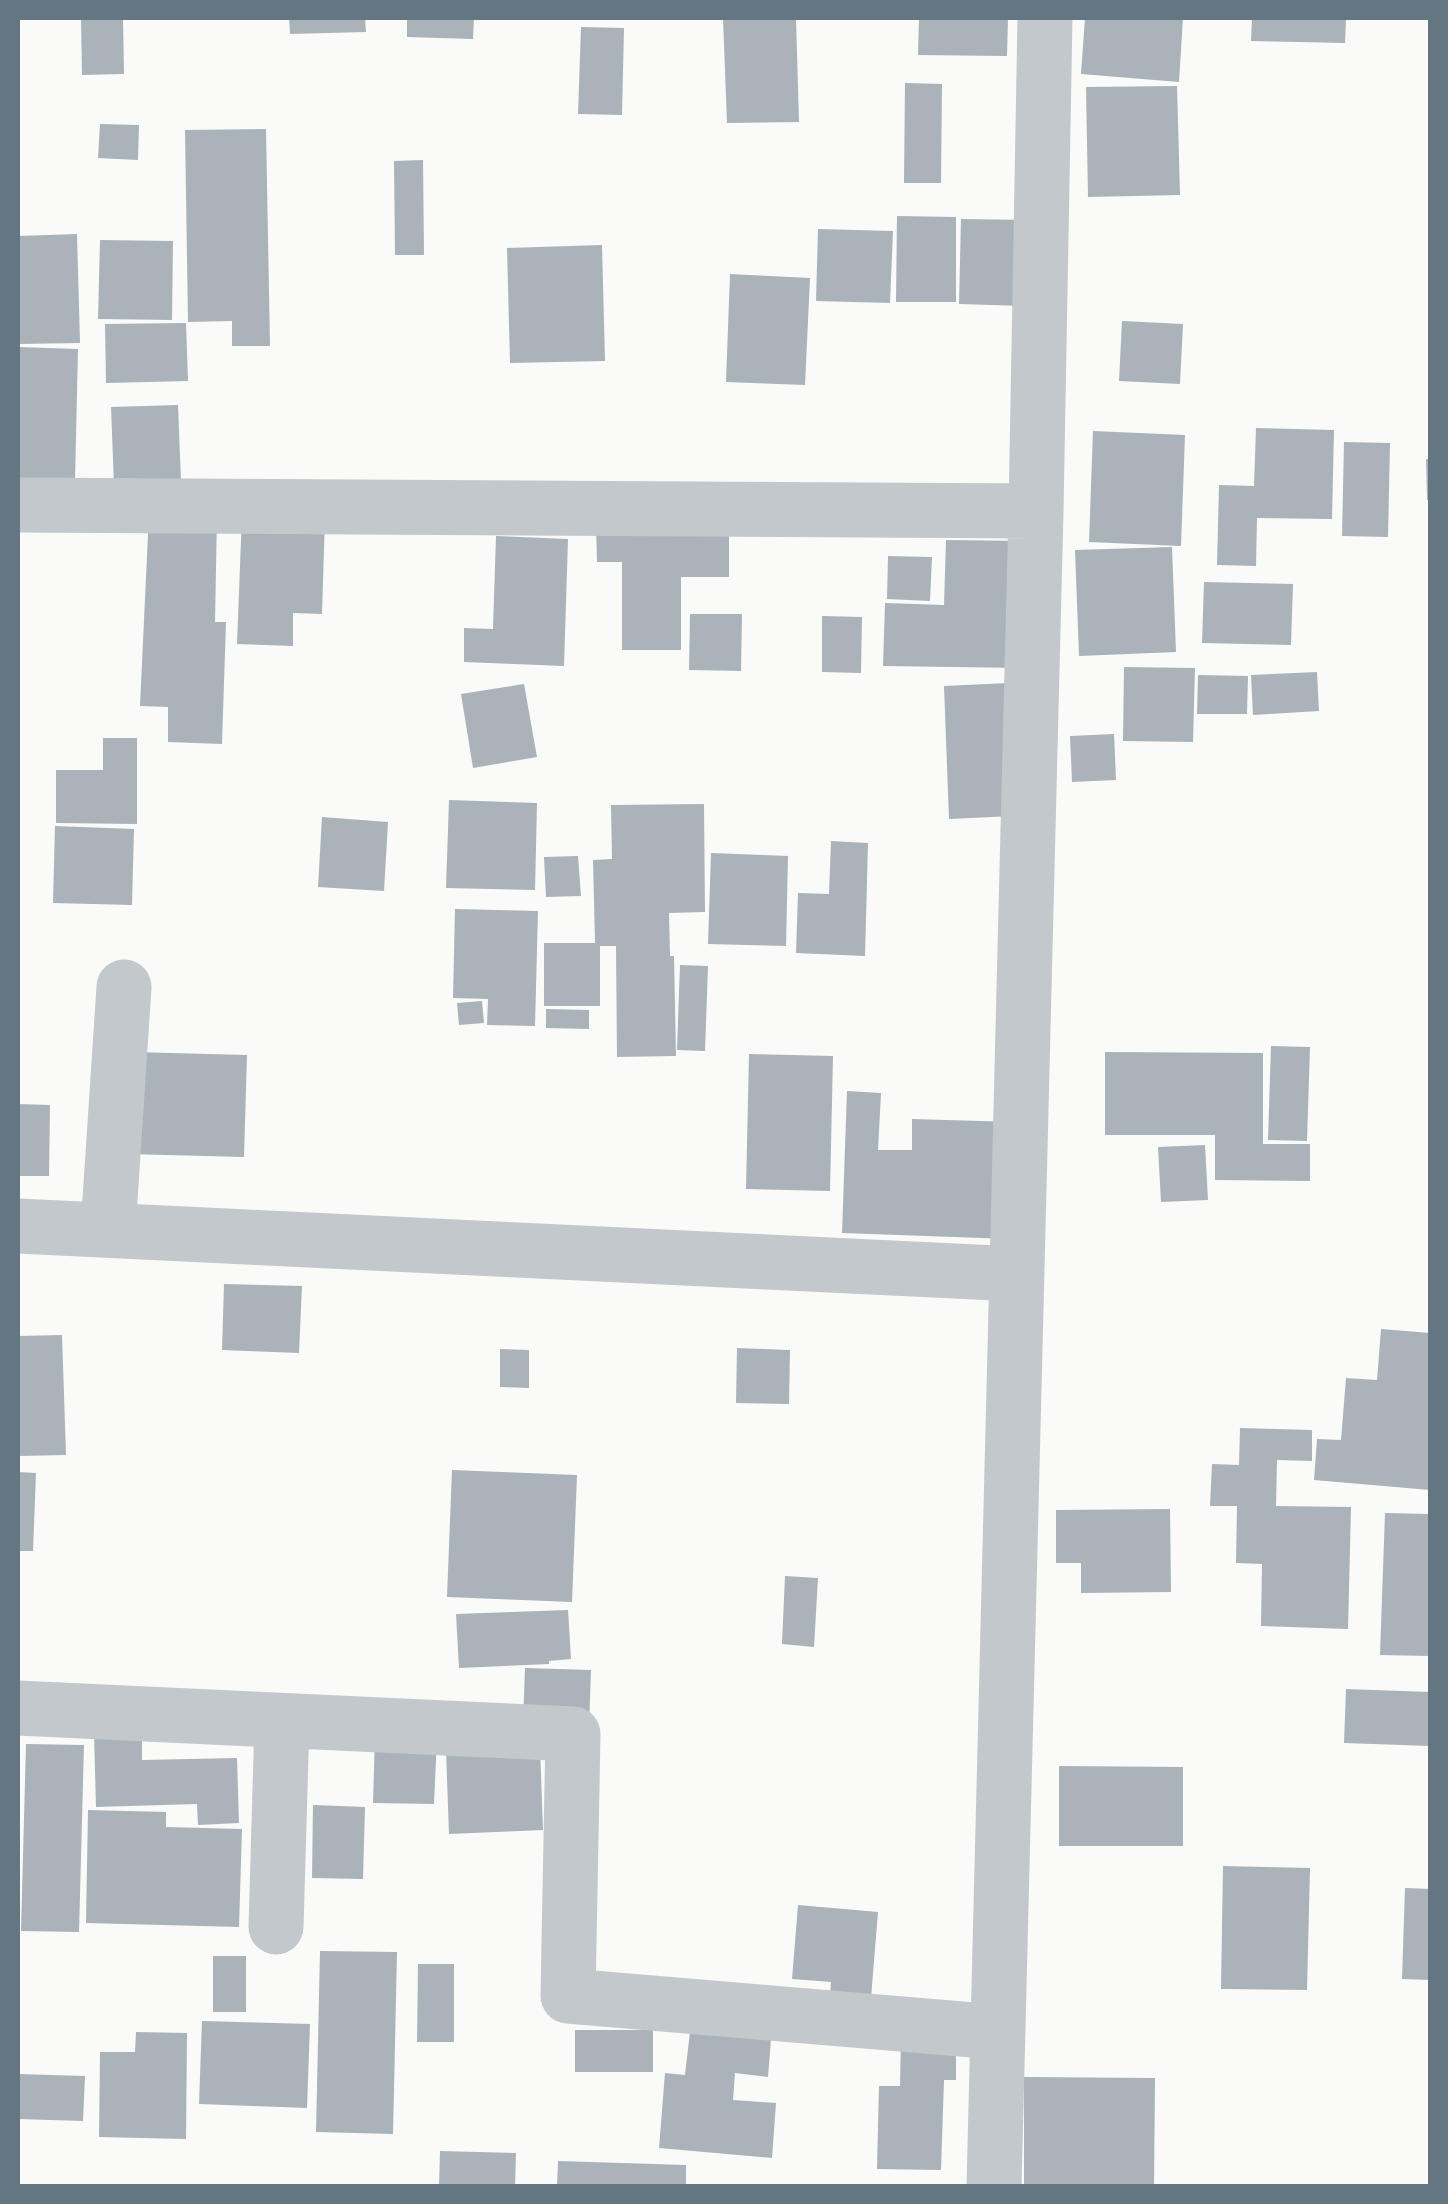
<!DOCTYPE html>
<html>
<head>
<meta charset="utf-8">
<style>
  body { margin:0 }
  #map { position:relative; width:1448px; height:2204px; overflow:hidden; background:#fafaf8; font-family:Rubik,sans-serif }
  canvas { display:block }
  .frame { position:absolute; inset:0; border:20px solid #657683; pointer-events:none }
</style>
</head>
<body>
<div id="map">
<canvas width="1448" height="2204"></canvas>
<div class="frame"></div>
</div>
<script>
const g = document.querySelector('canvas').getContext('2d');
g.lineJoin = 'round';
function fillPath(path, color) { g.fillStyle = color; g.fill(path, 'evenodd'); }
function stroke(path, color, width, dash) { g.strokeStyle = color; g.lineWidth = width; g.lineCap = dash ? 'butt' : 'round'; g.setLineDash(dash || []); g.stroke(path); }
const building = new Path2D(`
  M 81,18 L 123,18 L 124,74 L 82,75 Z
  M 289,18 L 365,18 L 366,32 L 290,34 Z
  M 407,18 L 474,18 L 473,39 L 407,37 Z
  M 723,18 L 796,18 L 799,122 L 727,123 Z
  M 919,18 L 1008,18 L 1007,56 L 918,55 Z
  M 1085,18 L 1183,18 L 1179,82 L 1081,74 Z
  M 1252,18 L 1346,18 L 1345,43 L 1251,41 Z
  M 581,27 L 624,28 L 622,115 L 578,114 Z
  M 905,83 L 942,84 L 941,183 L 904,183 Z
  M 1177,86 L 1180,195 L 1088,197 L 1086,87 Z
  M 100,124 L 139,125 L 138,160 L 98,158 Z
  M 266,129 L 270,346 L 232,346 L 232,321 L 188,322 L 185,130 Z
  M 423,160 L 424,255 L 395,255 L 394,161 Z
  M 897,216 L 956,217 L 956,302 L 896,302 Z
  M 961,219 L 1028,220 L 1025,306 L 959,304 Z
  M 818,229 L 893,231 L 890,303 L 816,301 Z
  M 77,234 L 80,343 L 18,344 L 18,236 Z
  M 100,240 L 173,241 L 172,320 L 98,319 Z
  M 602,245 L 605,361 L 510,363 L 507,248 Z
  M 730,274 L 810,278 L 805,385 L 726,382 Z
  M 1122,321 L 1183,324 L 1180,384 L 1119,381 Z
  M 186,323 L 188,381 L 106,383 L 105,324 Z
  M 18,347 L 78,349 L 75,481 L 18,479 Z
  M 178,405 L 181,482 L 114,485 L 111,407 Z
  M 1256,428 L 1334,430 L 1332,519 L 1257,518 L 1256,566 L 1217,565 L 1219,485 L 1254,486 Z
  M 1093,431 L 1185,435 L 1181,546 L 1089,542 Z
  M 1344,442 L 1390,443 L 1388,537 L 1342,536 Z
  M 1426,459 L 1430,459 L 1430,500 L 1427,500 Z
  M 149,513 L 217,515 L 215,622 L 226,622 L 222,744 L 168,742 L 168,707 L 140,706 Z
  M 242,514 L 325,517 L 322,614 L 293,613 L 293,646 L 237,644 Z
  M 596,525 L 729,525 L 729,577 L 681,577 L 681,650 L 622,650 L 622,562 L 597,562 Z
  M 496,536 L 568,539 L 564,666 L 464,662 L 464,628 L 493,629 Z
  M 946,540 L 1026,541 L 1023,668 L 883,666 L 885,603 L 944,605 Z
  M 1172,547 L 1176,652 L 1079,656 L 1075,550 Z
  M 888,556 L 932,557 L 930,601 L 887,599 Z
  M 1204,582 L 1293,584 L 1291,645 L 1202,643 Z
  M 690,614 L 742,614 L 741,671 L 689,670 Z
  M 822,616 L 862,617 L 861,673 L 822,672 Z
  M 1124,667 L 1195,668 L 1193,742 L 1123,741 Z
  M 1317,672 L 1319,711 L 1253,715 L 1251,675 Z
  M 1198,675 L 1248,676 L 1247,714 L 1197,714 Z
  M 1009,683 L 1013,816 L 949,819 L 944,686 Z
  M 524,684 L 537,757 L 473,768 L 461,694 Z
  M 1114,734 L 1116,780 L 1072,782 L 1070,736 Z
  M 103,738 L 137,738 L 137,824 L 56,823 L 56,770 L 103,770 Z
  M 449,800 L 537,803 L 535,890 L 446,888 Z
  M 704,804 L 705,912 L 669,913 L 670,956 L 674,956 L 676,1056 L 617,1057 L 616,946 L 600,946 L 600,1006 L 544,1006 L 544,943 L 595,943 L 593,860 L 612,859 L 611,805 Z
  M 322,817 L 388,822 L 384,891 L 318,887 Z
  M 55,826 L 134,829 L 132,905 L 53,903 Z
  M 831,841 L 868,843 L 865,956 L 796,953 L 798,893 L 829,894 Z
  M 711,853 L 788,856 L 786,946 L 708,944 Z
  M 578,856 L 581,896 L 546,897 L 544,857 Z
  M 455,909 L 538,911 L 535,1026 L 487,1025 L 488,999 L 453,998 Z
  M 680,965 L 708,966 L 705,1051 L 677,1050 Z
  M 482,1001 L 484,1023 L 459,1025 L 457,1003 Z
  M 546,1009 L 589,1010 L 589,1029 L 546,1028 Z
  M 1271,1046 L 1310,1047 L 1307,1141 L 1268,1140 Z
  M 132,1052 L 247,1055 L 244,1157 L 128,1154 Z
  M 1105,1052 L 1263,1053 L 1263,1144 L 1310,1144 L 1310,1181 L 1215,1180 L 1215,1135 L 1105,1135 Z
  M 749,1054 L 833,1056 L 830,1191 L 746,1189 Z
  M 847,1091 L 881,1093 L 878,1150 L 912,1150 L 912,1119 L 1015,1122 L 1010,1239 L 842,1233 Z
  M 18,1104 L 50,1105 L 49,1176 L 18,1176 Z
  M 1205,1145 L 1208,1200 L 1161,1202 L 1158,1147 Z
  M 224,1284 L 302,1286 L 299,1353 L 222,1350 Z
  M 1381,1329 L 1430,1333 L 1430,1490 L 1314,1480 L 1317,1439 L 1341,1440 L 1346,1378 L 1377,1380 Z
  M 62,1335 L 66,1455 L 18,1456 L 18,1336 Z
  M 737,1348 L 790,1350 L 789,1404 L 736,1403 Z
  M 500,1349 L 529,1350 L 529,1388 L 500,1387 Z
  M 1240,1428 L 1312,1430 L 1312,1461 L 1277,1460 L 1276,1506 L 1351,1507 L 1348,1629 L 1261,1626 L 1262,1564 L 1236,1563 L 1237,1506 L 1210,1506 L 1212,1464 L 1239,1465 Z
  M 452,1470 L 577,1475 L 572,1602 L 447,1597 Z
  M 18,1472 L 36,1473 L 33,1551 L 18,1551 Z
  M 1170,1509 L 1171,1592 L 1081,1593 L 1081,1563 L 1056,1563 L 1056,1510 Z
  M 1385,1513 L 1430,1514 L 1430,1656 L 1380,1655 Z
  M 785,1576 L 818,1578 L 814,1647 L 782,1644 Z
  M 568,1610 L 571,1659 L 549,1661 L 549,1664 L 459,1668 L 456,1614 Z
  M 525,1668 L 591,1670 L 589,1727 L 523,1724 Z
  M 1346,1689 L 1430,1692 L 1430,1746 L 1344,1743 Z
  M 142,1732 L 142,1760 L 237,1758 L 239,1823 L 198,1825 L 197,1804 L 96,1807 L 94,1733 Z
  M 375,1735 L 437,1737 L 434,1804 L 373,1803 Z
  M 26,1744 L 84,1745 L 79,1932 L 21,1931 Z
  M 540,1746 L 543,1830 L 449,1834 L 446,1750 Z
  M 1059,1766 L 1183,1767 L 1183,1846 L 1059,1846 Z
  M 313,1805 L 365,1807 L 363,1879 L 312,1878 Z
  M 88,1810 L 166,1812 L 166,1827 L 242,1829 L 239,1927 L 86,1923 Z
  M 1223,1866 L 1310,1868 L 1307,1990 L 1221,1989 Z
  M 1405,1888 L 1430,1889 L 1430,1980 L 1402,1979 Z
  M 798,1905 L 878,1912 L 871,1998 L 830,1995 L 831,1982 L 792,1979 Z
  M 320,1951 L 397,1952 L 393,2134 L 316,2132 Z
  M 213,1956 L 246,1956 L 246,2012 L 213,2012 Z
  M 418,1964 L 454,1964 L 454,2042 L 417,2042 Z
  M 202,2021 L 310,2024 L 307,2108 L 199,2104 Z
  M 575,2030 L 653,2030 L 653,2072 L 575,2072 Z
  M 136,2032 L 187,2033 L 186,2139 L 99,2137 L 100,2052 L 135,2052 Z
  M 690,2032 L 771,2039 L 768,2077 L 735,2073 L 733,2100 L 776,2103 L 772,2158 L 659,2148 L 665,2073 L 685,2075 Z
  M 901,2037 L 956,2038 L 956,2080 L 944,2080 L 941,2170 L 877,2169 L 879,2086 L 900,2086 Z
  M 18,2074 L 85,2076 L 83,2121 L 18,2119 Z
  M 1024,2077 L 1155,2078 L 1154,2186 L 1024,2186 Z
  M 440,2151 L 516,2153 L 515,2186 L 439,2186 Z
  M 558,2161 L 686,2165 L 686,2186 L 557,2186 Z`);
const street = new Path2D(`
  M 18,505 L 1036,511
  M 18,1226 L 1017,1274
  M 108,1230 L 124,987
  M 18,1708 L 573,1734 L 568,1996 L 997,2032
  M 276,1927 L 282,1721
  M 994,2186 L 1036,511 L 1045,18`);
fillPath(building, '#aab3b9');
stroke(street, '#c3c8cc', 55);
</script>
</body>
</html>
